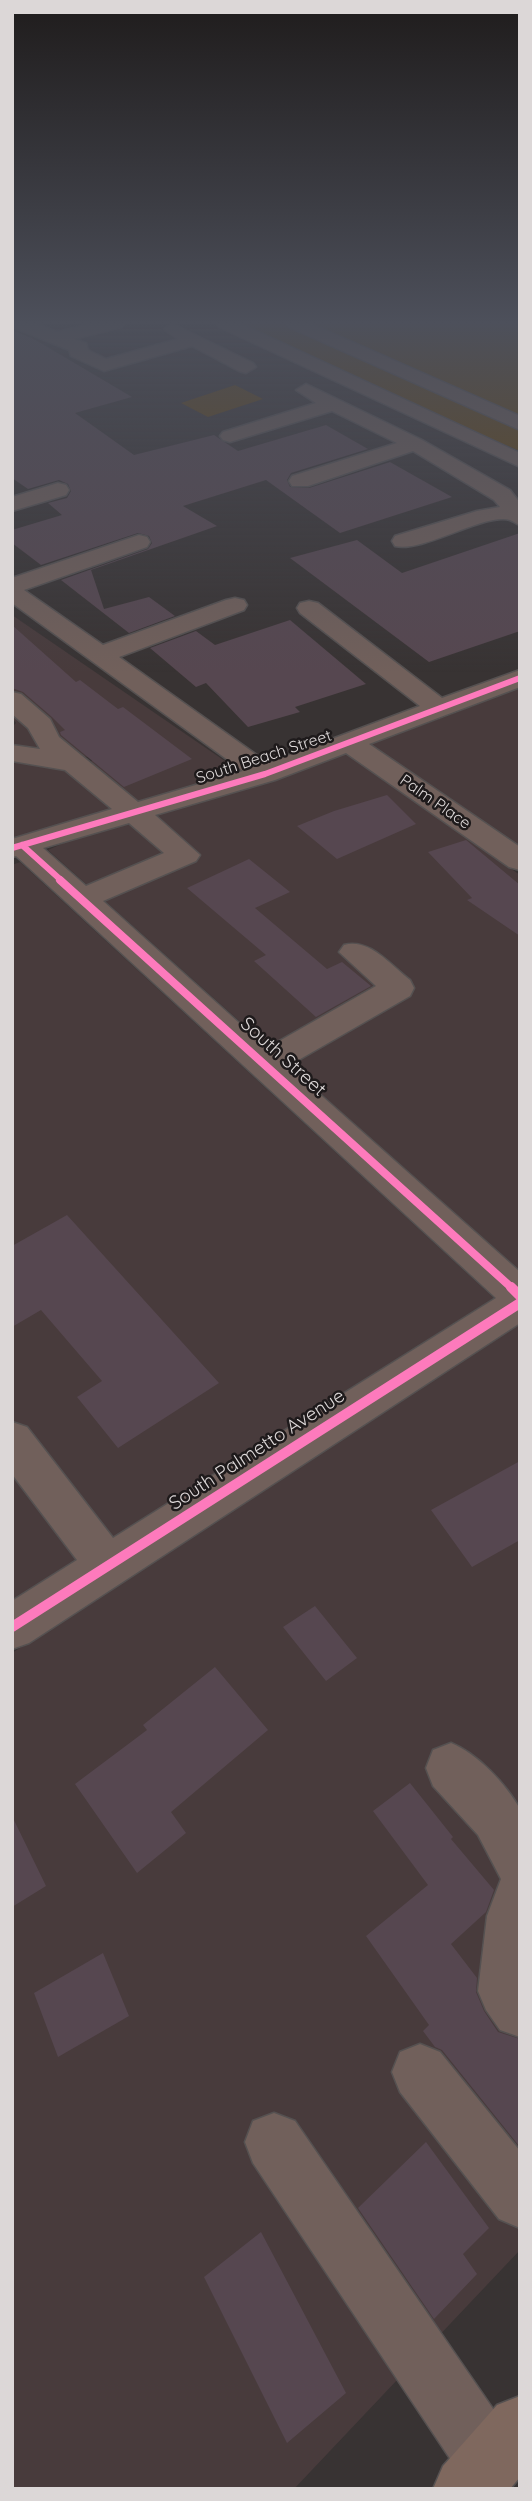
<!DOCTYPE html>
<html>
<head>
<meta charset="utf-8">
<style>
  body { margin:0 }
  #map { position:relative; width:532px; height:2501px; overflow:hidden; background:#383333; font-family:Quicksand,sans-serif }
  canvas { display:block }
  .frame { position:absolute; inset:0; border:14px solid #dcd7d7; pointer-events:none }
</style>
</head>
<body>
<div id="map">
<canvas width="532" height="2501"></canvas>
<div class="frame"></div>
</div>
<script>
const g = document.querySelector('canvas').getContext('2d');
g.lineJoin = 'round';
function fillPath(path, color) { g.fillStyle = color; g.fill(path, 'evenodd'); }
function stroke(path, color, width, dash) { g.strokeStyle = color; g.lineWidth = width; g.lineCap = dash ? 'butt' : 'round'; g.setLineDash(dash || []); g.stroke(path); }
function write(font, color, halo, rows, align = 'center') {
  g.font = font + ' Quicksand,sans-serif'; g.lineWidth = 5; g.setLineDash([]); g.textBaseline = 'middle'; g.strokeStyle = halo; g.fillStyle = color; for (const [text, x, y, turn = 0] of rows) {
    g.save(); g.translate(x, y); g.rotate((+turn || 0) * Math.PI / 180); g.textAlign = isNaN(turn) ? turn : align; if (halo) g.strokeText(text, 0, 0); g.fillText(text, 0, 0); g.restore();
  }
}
const built = new Path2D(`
  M 12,615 L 238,770 L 212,781 L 12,838 L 12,761 L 82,772 L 94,758 L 12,745 L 12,727 L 16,723 L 12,718 Z
  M 520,687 L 520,847 L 370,744 L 450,715 Z
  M 346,753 L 520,875 L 520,1272 L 48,850 L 77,837 L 273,780 Z
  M 20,862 L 494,1298 L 12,1602 L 12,865 Z
  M 520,1324 L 520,2250 L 294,2489 L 12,2489 L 12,1653 Z`);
const green = new Path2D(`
  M 225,323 L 520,323 L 520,451 L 332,374 Z
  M 235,385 L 263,399 L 208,417 L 181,403 Z`);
const building = new Path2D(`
  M 12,330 L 34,339 L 132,397 L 75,413 L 134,455 L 214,435 L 238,451 L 326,425 L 368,449 L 291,473 L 287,480 L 290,487 L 309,488 L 390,462 L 452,497 L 340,533 L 266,480 L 183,506 L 217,526 L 91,570 L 104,609 L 149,597 L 175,616 L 129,633 L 61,580 L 148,549 L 152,543 L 149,536 L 138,533 L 41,565 L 12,543 L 12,530 L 62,515 L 48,503 L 67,498 L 71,491 L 68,484 L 59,480 L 28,489 L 12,478 Z
  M 520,533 L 520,631 L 429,662 L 290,558 L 357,540 L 402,573 Z
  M 290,620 L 366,684 L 295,707 L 300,712 L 248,727 L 206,683 L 196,687 L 150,648 L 196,631 L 215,645 Z
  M 12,625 L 76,682 L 80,680 L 118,709 L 123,707 L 192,759 L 124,787 L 61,735 L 60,732 L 65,730 L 52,717 L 23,692 L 12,688 Z
  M 387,795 L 416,824 L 337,859 L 297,826 L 334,811 Z
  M 466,840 L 520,885 L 520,936 L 467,900 L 472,898 L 428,852 Z
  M 249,859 L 290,892 L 255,908 L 327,969 L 342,962 L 371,986 L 316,1017 L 254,961 L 266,955 L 187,888 Z
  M 67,1215 L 219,1383 L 118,1448 L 77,1397 L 102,1381 L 41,1310 L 12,1327 L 12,1246 Z
  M 520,1461 L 520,1540 L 472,1567 L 431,1510 Z
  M 315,1606 L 357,1658 L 326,1681 L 283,1627 Z
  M 215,1667 L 268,1730 L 171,1812 L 186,1833 L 137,1873 L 75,1784 L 147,1730 L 143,1725 Z
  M 410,1783 L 453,1837 L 451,1839 L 494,1890 L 486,1912 L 451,1944 L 477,1978 L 476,1992 L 484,2011 L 498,2032 L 520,2039 L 520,2147 L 442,2050 L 435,2047 L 423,2031 L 429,2025 L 366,1936 L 428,1885 L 373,1811 Z
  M 12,1816 L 46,1886 L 12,1907 Z
  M 103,1953 L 129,2016 L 58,2057 L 34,1993 Z
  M 426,2142 L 489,2228 L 463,2254 L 477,2274 L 434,2319 L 358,2208 Z
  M 261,2232 L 346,2393 L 287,2443 L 204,2277 Z`);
const minor = new Path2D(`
  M 12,323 L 34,323 L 57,332 L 95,323 L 125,323 L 122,327 L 74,339 L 86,343 L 88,350 L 106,359 L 178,339 L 164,329 L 173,324 L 253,363 L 256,367 L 246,373 L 239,371 L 192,346 L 104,371 L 71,356 L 69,350 L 13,327 Z
  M 216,323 L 239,323 L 520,453 L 520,467 L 219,327 Z
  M 286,323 L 309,323 L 520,416 L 520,430 L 289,327 Z
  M 306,384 L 422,440 L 510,490 L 520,503 L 520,525 C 516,524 513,521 510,520 C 486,512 423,553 395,546 L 392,541 L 395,536 L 477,511 L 500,507 L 494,500 L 413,451 L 308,486 L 292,486 L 289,481 L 292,476 L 397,443 L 332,411 L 230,442 L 223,440 L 220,436 L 223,432 L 316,403 L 296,390 Z
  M 58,483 L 66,485 L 69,490 L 66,495 L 12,511 L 12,497 Z
  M 139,535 L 147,537 L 150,542 L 147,547 L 24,590 L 103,645 L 226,600 L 235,598 L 244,600 L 247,605 L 244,610 L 119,657 L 268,763 L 420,706 L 300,613 L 297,608 L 300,603 L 309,601 L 318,603 L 442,698 L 520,670 L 520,687 L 369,744 L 520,847 L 520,870 L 509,867 L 346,753 L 275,780 L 155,815 L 200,855 L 196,861 L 103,901 L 267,1048 L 376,986 L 339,952 L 344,945 C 370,938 390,965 410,980 L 414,988 L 410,996 L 288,1066 L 520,1272 L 520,1323 L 29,1643 L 12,1649 L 12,1601 L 77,1560 L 12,1474 L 12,1422 L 27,1427 L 113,1538 L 496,1298 L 16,856 L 12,857 L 12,839 L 112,809 L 65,770 L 12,761 L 12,745 L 40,749 L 28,728 L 12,714 L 12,692 L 21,694 L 50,719 L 59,737 L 138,802 L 243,771 L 12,603 L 12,578 ZM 129,823 L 164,853 L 86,886 L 43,848 Z
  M 451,1743 C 478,1754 506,1784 520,1809 L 520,2037 L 500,2030 L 486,2010 L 478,1991 L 487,1916 L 501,1879 L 478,1835 L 433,1786 L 426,1768 L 433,1750 Z
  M 420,2044 L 440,2052 L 520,2151 L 520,2228 L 499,2219 L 400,2092 L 392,2072 L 400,2052 Z
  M 274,2113 L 295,2121 L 513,2438 C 521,2456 521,2466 513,2484 C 497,2491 483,2491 467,2484 L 253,2163 L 245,2142 L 253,2121 Z`);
const major = new Path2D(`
  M 520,2396 L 520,2477 L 510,2489 L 433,2489 L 443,2466 L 497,2405 Z`);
const cyclewayFar2 = new Path2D(`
  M 22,845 L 62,881
  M 12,848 L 265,774 L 520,678`);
const cyclewayFar1 = new Path2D(`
  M 60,880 L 513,1289`);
const cycleway = new Path2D(`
  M 511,1287 L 520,1296
  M 12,1627 L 520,1303`);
const farStreetnames = [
  ["South Beach Street",264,757,-18],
  ["Palm Place",435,802,35]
];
const streetNames = [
  ["South Street",283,1057,42],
  ["South Palmetto Avenue",257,1450,-33]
];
fillPath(built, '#483b3c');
fillPath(green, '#654307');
fillPath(building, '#564750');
stroke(minor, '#555151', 3);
stroke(major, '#555151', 3);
fillPath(minor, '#71605b');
fillPath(major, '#7f685e');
stroke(cyclewayFar2, '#fd7abc', 6);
stroke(cyclewayFar1, '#fd7abc', 8);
stroke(cycleway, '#fd7abc', 10);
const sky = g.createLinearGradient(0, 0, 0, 673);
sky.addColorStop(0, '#1f1c1c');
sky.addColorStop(0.48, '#4d505b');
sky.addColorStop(1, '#4d505b00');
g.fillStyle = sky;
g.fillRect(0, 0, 532, 673);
write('16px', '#dcd7d7', '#1e1a1b', farStreetnames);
write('19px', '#dcd7d7', '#1e1a1b', streetNames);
</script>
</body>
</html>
